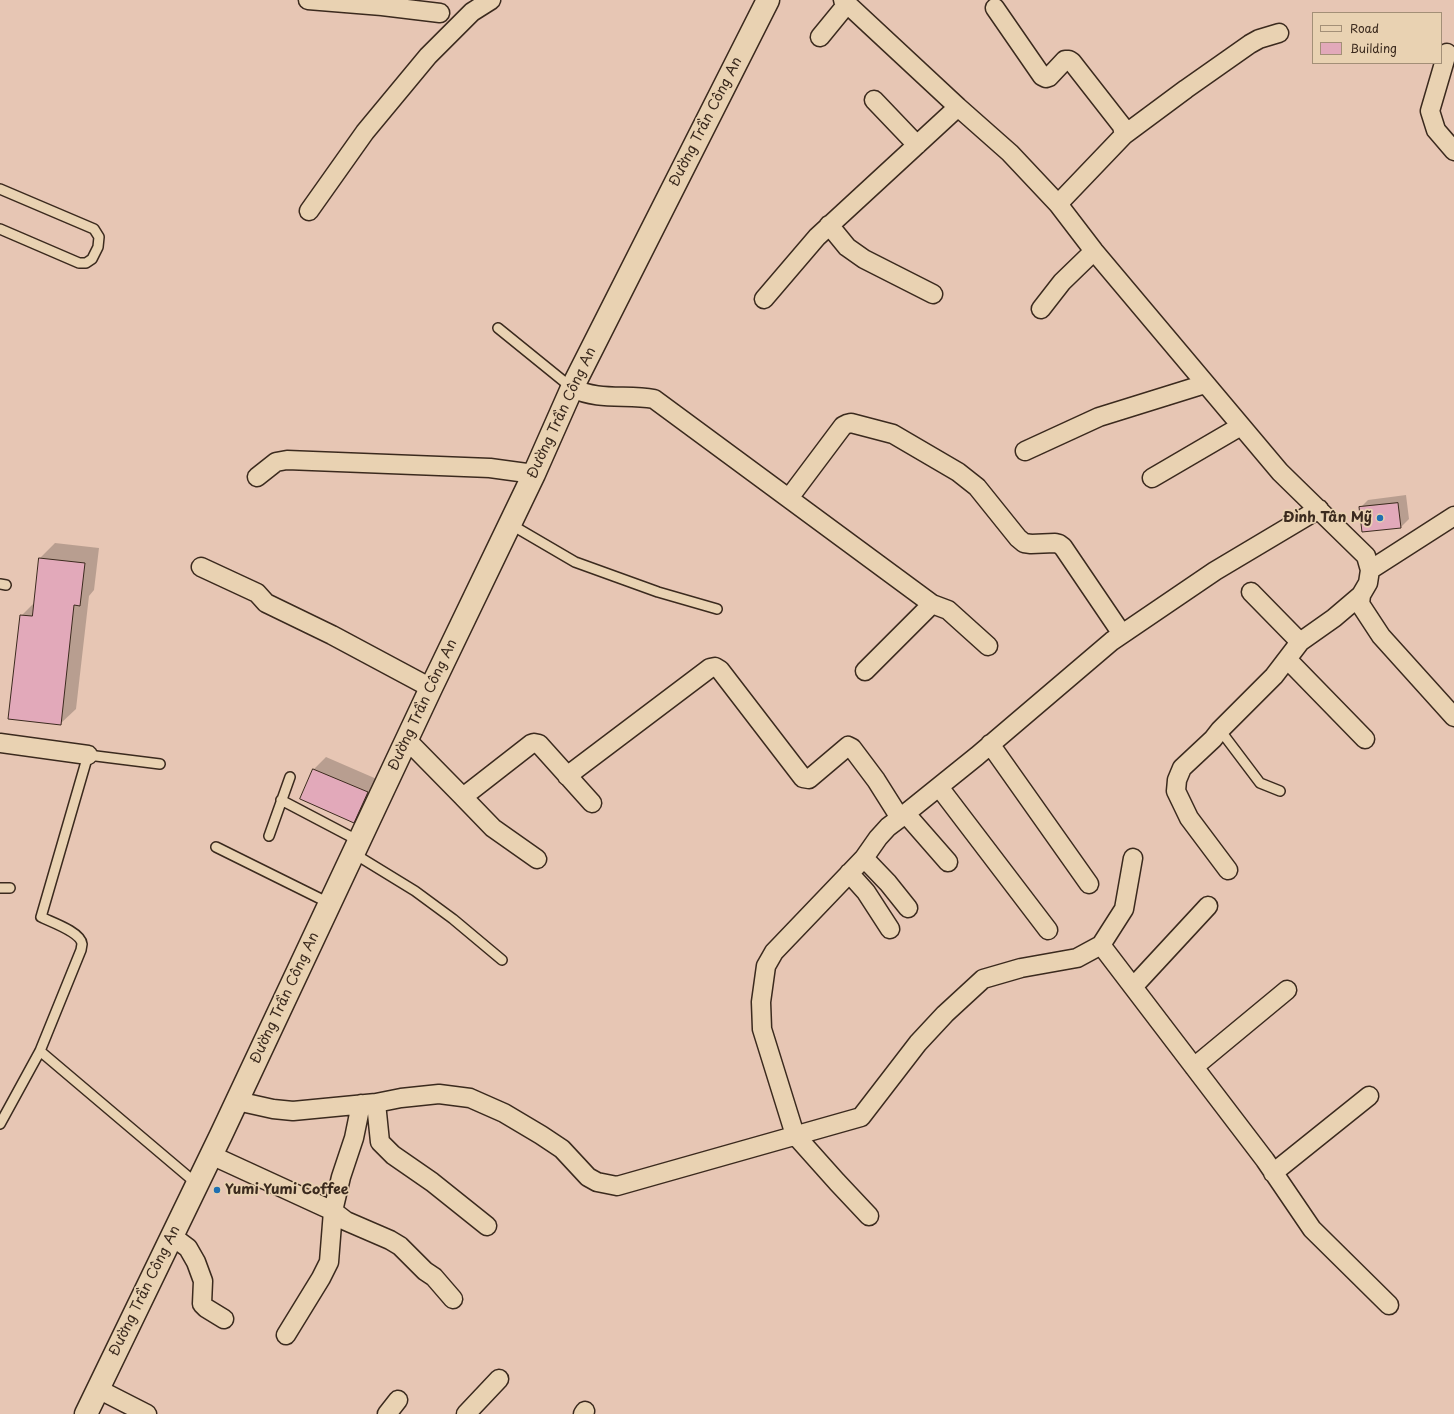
<!DOCTYPE html>
<html>
<head>
<meta charset="utf-8">
<style>
  body { margin:0 }
  #map { position:relative; width:1454px; height:1414px; overflow:hidden; background:#e7c6b4; font-family:"Playpen Sans",sans-serif }
  canvas { display:block }
  .legend { position:absolute; left:1312px; top:12px; width:130px; height:52px; box-sizing:border-box; background:#e9d2b2; border:1px solid #a38f77; margin:0; padding:5px 7px; list-style:none; font-size:12px; color:#3b2a1e }
  .legend li { display:flex; align-items:center; gap:8px; height:20px }
  .legend b { width:20px; border:1px solid #a38f77 }
</style>
</head>
<body>
<div id="map">
<canvas width="1454" height="1414"></canvas>
<ul class="legend">
<li><b style="height:5px;background:#e9d2b2"></b>Road</li>
<li><b style="height:11px;background:#e2a9ba"></b>Building</li>
</ul>
</div>
<script>
const g = document.querySelector('canvas').getContext('2d');
g.lineJoin = 'round';
function fillPath(path, color) { g.fillStyle = color; g.fill(path, 'evenodd'); }
function stroke(path, color, width, dash) { g.strokeStyle = color; g.lineWidth = width; g.lineCap = dash ? 'butt' : 'round'; g.setLineDash(dash || []); g.stroke(path); }
function write(font, color, halo, rows, align = 'center') {
  g.font = font + ' "Playpen Sans",sans-serif'; g.lineWidth = 3.5; g.setLineDash([]); g.textBaseline = 'middle'; g.strokeStyle = halo; g.fillStyle = color; for (const [text, x, y, turn = 0] of rows) {
    g.save(); g.translate(x, y); g.rotate((+turn || 0) * Math.PI / 180); g.textAlign = isNaN(turn) ? turn : align; if (halo) g.strokeText(text, 0, 0); g.fillText(text, 0, 0); g.restore();
  }
}
const shadow = new Path2D(`
  M 1406,495 L 1409,519 L 1401,527 L 1360,508 L 1368,500 Z
  M 55,543 L 99,548 L 94,590 L 89,596 L 76,709 L 60,724 L 21,616 L 35,602 L 40,558 Z
  M 326,757 L 379,780 L 366,809 L 354,821 L 313,770 Z`);
const building = new Path2D(`
  M 1398,503 L 1401,528 L 1362,532 L 1359,507 Z
  M 39,558 L 85,563 L 80,606 L 74,605 L 61,725 L 8,719 L 20,615 L 32,616 Z
  M 313,769 L 368,792 L 354,823 L 300,799 Z`);
const lane = new Path2D(`
  M 0,189 L 94,229 L 99,237 L 98,247 L 92,259 L 86,263 L 79,263 L 0,229
  M 498,328 L 572,388
  M 510,524 L 575,562 L 658,592 L 717,609
  M 0,584 L 6,585
  M 1220,730 L 1260,783 L 1280,791
  M 281,800 L 359,841
  M 269,836 L 290,777
  M 216,847 L 329,903
  M 353,853 L 415,891 L 453,919 L 502,960
  M 0,888 L 10,888
  M 40,1051 L 197,1184
  M 0,1124 L 40,1051 L 81,950 C 81,950 82,944 82,944 C 81,932 51,922 41,917 L 88,755 L 160,764`);
const street = new Path2D(`
  M 308,0 L 382,6 L 382,0
  M 843,0 L 958,107 L 1010,153 L 1058,204 L 1094,251 L 1280,472 L 1366,556 L 1370,570 L 1368,583 L 1361,595 L 1360,604 L 1381,636 L 1454,717
  M 382,6 L 440,13
  M 995,8 L 1042,76 L 1046,78 L 1049,77 L 1065,60 L 1069,60 L 1072,62 L 1122,126 L 1124,135 L 1058,204
  M 820,37 L 847,4
  M 1447,53 L 1430,111 L 1436,130 L 1454,151
  M 874,100 L 917,145
  M 1124,135 L 1186,89 L 1250,44 L 1259,39 L 1279,33
  M 309,211 L 365,132 L 428,56 L 472,12 L 491,0
  M 829,225 L 847,247 L 864,259 L 933,294
  M 764,299 L 817,237 L 958,107
  M 1041,309 L 1062,282 L 1094,251
  M 572,388 C 599,401 626,394 654,399 L 932,604 L 948,610 L 988,646
  M 1025,451 L 1099,417 L 1205,384
  M 257,477 L 276,462 L 287,460 L 490,468 L 534,474
  M 1152,478 L 1241,426
  M 789,498 L 843,426 L 847,424 L 851,423 L 893,434 L 958,472 L 977,487 L 1018,538 L 1024,543 L 1031,544 L 1055,543 L 1059,544 L 1063,547 L 1122,634
  M 201,567 L 257,593 L 266,603 L 332,635 L 431,688
  M 1370,570 L 1454,516
  M 1251,592 L 1300,642
  M 1287,659 L 1365,739
  M 865,671 L 932,604
  M 407,740 L 463,797 L 531,744 L 534,743 L 539,744 L 592,803
  M 0,743 L 88,755
  M 990,744 L 1089,884
  M 567,776 L 710,668 L 715,667 L 720,670 L 803,778 L 809,779 L 848,746 L 852,748 L 876,780 L 900,818 L 977,756 L 1112,641 L 1215,571 L 1319,509
  M 939,787 L 1048,930
  M 463,797 L 493,828 L 537,859
  M 906,814 L 948,862
  M 864,858 L 888,883 L 908,908
  M 1228,870 L 1189,818 L 1176,791 L 1177,780 L 1182,768 L 1213,739 L 1220,730 L 1274,676 L 1300,642 L 1334,618 L 1361,595
  M 849,873 L 866,892 L 890,929
  M 1101,945 L 1265,1160 L 1312,1229 L 1389,1305
  M 1133,987 L 1208,906
  M 1194,1067 L 1287,990
  M 237,1101 L 273,1109 L 293,1111 L 376,1103 L 401,1098 L 439,1094 L 470,1098 L 504,1113 L 541,1135 L 562,1149 L 588,1177 L 597,1182 L 617,1186 L 861,1117 L 918,1043 L 945,1014 L 983,979 L 1021,968 L 1077,958 L 1101,945 L 1124,909 L 1133,858
  M 376,1103 L 380,1142 L 393,1155 L 432,1182 L 487,1226
  M 211,1155 L 322,1206 L 333,1211 L 346,1221 L 390,1240 L 400,1246 L 425,1271 L 434,1277 L 453,1299
  M 1273,1173 L 1369,1096
  M 869,1216 L 837,1182 L 795,1135 L 762,1029 L 761,1002 L 766,966 L 774,952 L 864,858 L 878,838 L 888,827 L 900,818
  M 172,1236 L 188,1248 L 196,1262 L 203,1281 L 202,1304 L 206,1308 L 224,1319
  M 286,1335 L 321,1278 L 329,1262 L 333,1211 L 341,1177 L 354,1138 L 361,1104
  M 98,1389 L 147,1414
  M 387,1414 L 398,1400
  M 466,1414 L 499,1379
  M 583,1414 L 585,1411`);
const secondary = new Path2D(`
  M 86,1414 L 221,1135 L 431,688 L 534,474 L 572,388 L 768,0`);
const markers = [
  [1380,518,4,"#1f6fb2"],
  [217,1190,4,"#1f6fb2"]
];
const streetNames = [
  ["Đường Trần Công An",706,122,-63],
  ["Đường Trần Công An",562,413,-65],
  ["Đường Trần Công An",423,705,-65],
  ["Đường Trần Công An",285,998,-65],
  ["Đường Trần Công An",145,1291,-64]
];
const poiNames = [
  ["Đình Tân Mỹ",1372,518],
  ["Yumi Yumi Coffee",225,1190,"left"]
];
fillPath(shadow, '#0003');
fillPath(building, '#e2a9ba');
stroke(building, '#3b2a1e', 1);
stroke(lane, '#3b2a1e', 12);
stroke(street, '#3b2a1e', 21);
stroke(secondary, '#3b2a1e', 25);
stroke(lane, '#e9d2b2', 9);
stroke(street, '#e9d2b2', 18);
stroke(secondary, '#e9d2b2', 22);
for (const [x, y, r, color] of markers) { const dot = new Path2D(); dot.arc(x, y, r, 0, 2 * Math.PI); g.fillStyle = color; g.fill(dot); stroke(dot, '#e9d2b2', 1.5); }
write('14px', '#3b2a1e', '#e9d2b2', streetNames);
write('bold 14px', '#3b2a1e', '#e9d2b2', poiNames, 'right');
</script>
</body>
</html>
